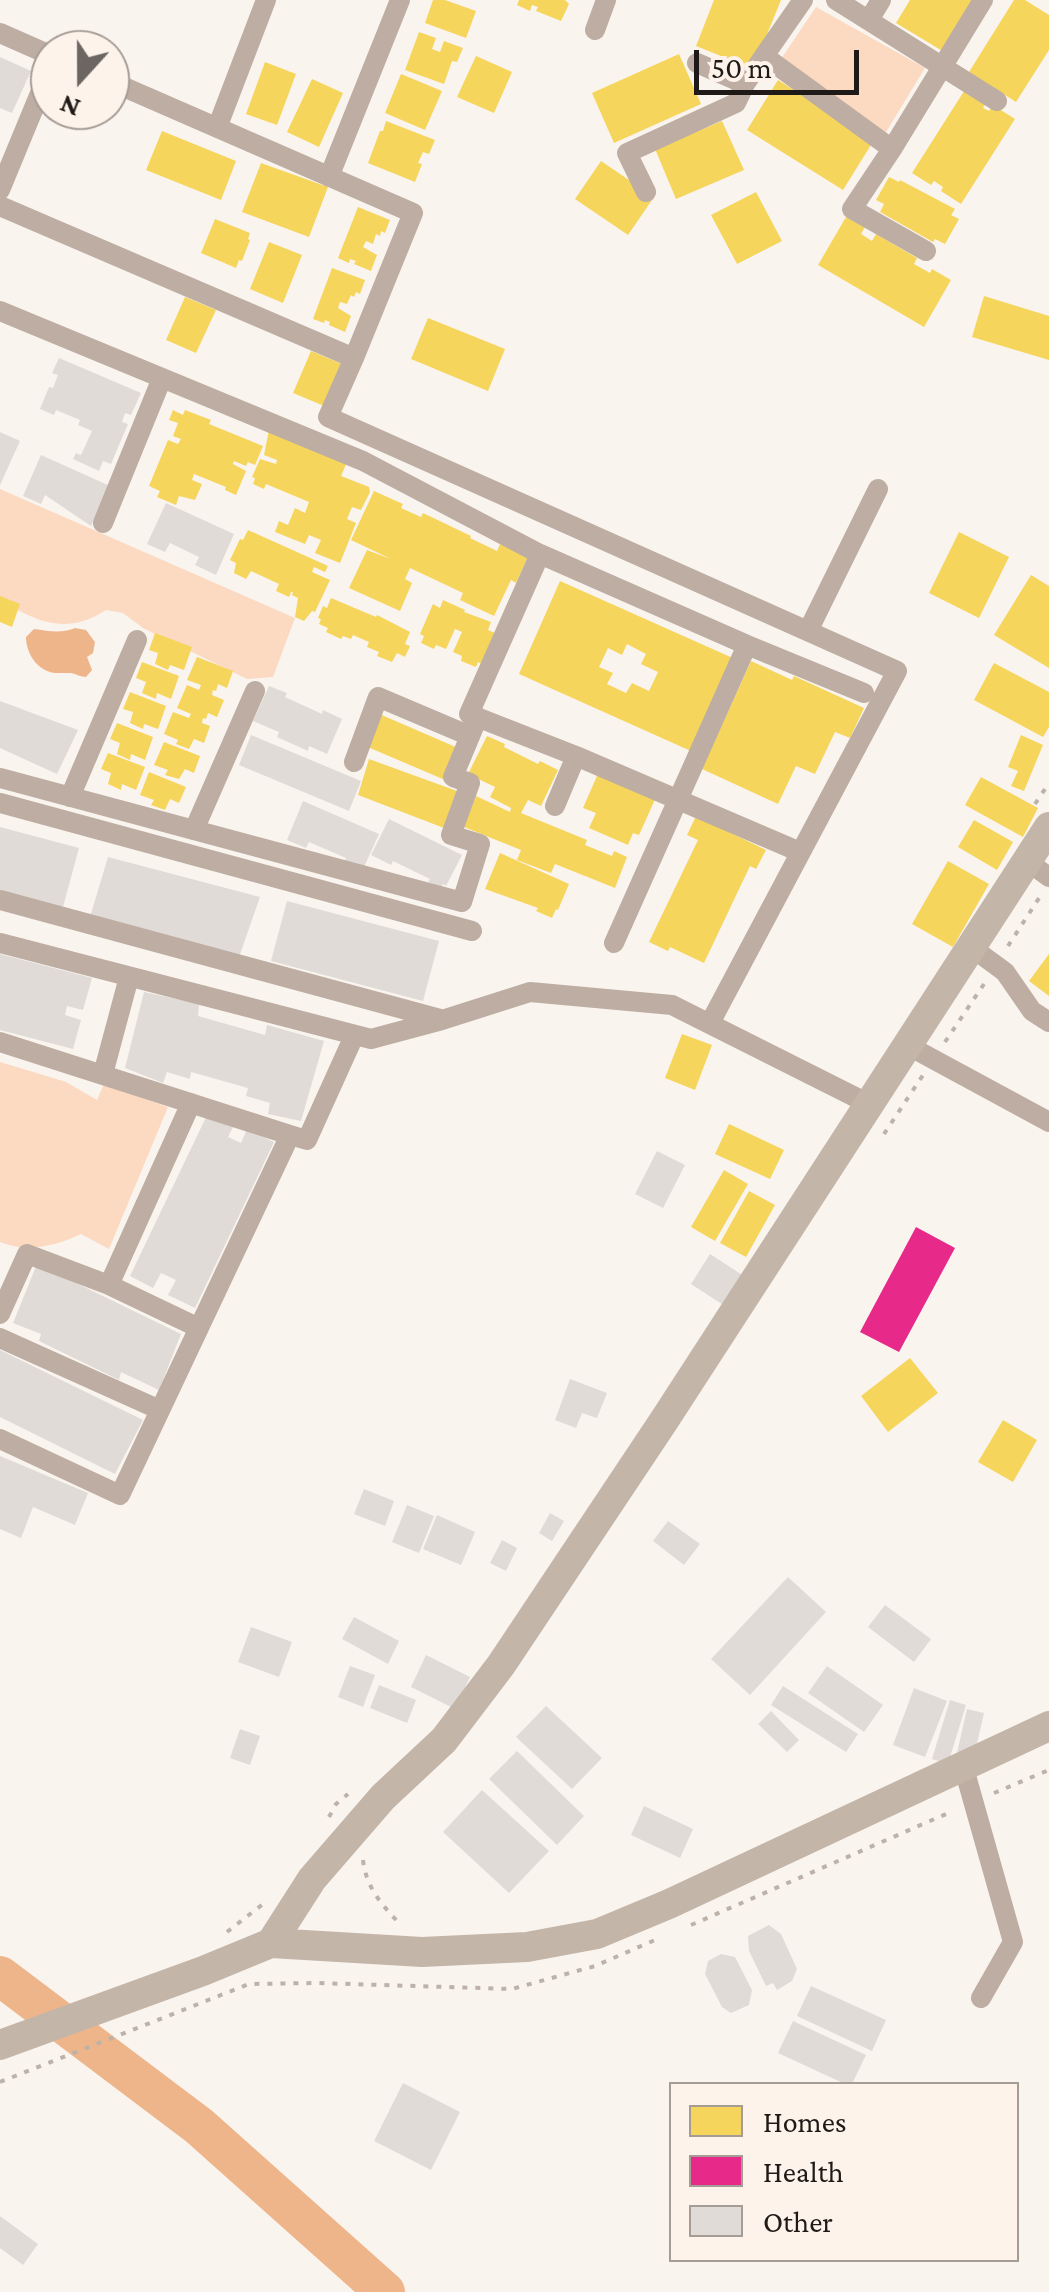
<!DOCTYPE html>
<html>
<head>
<meta charset="utf-8">
<style>
  body { margin:0 }
  #map { position:relative; width:1049px; height:2292px; overflow:hidden; background:#faf4ef; font-family:"Crimson Pro",serif }
  canvas { display:block }
  .legend { position:absolute; left:669px; top:2082px; width:350px; height:180px; box-sizing:border-box; background:#fef3eb; border:2px solid #a59c96; margin:0; padding:12px 18px; list-style:none; font-size:30px; color:#1f1a17 }
  .legend li { display:flex; align-items:center; gap:20px; height:50px }
  .legend b { width:50px; border:2px solid #a59c96 }
  .north { position:absolute; left:30px; top:30px; width:100px; height:100px; box-sizing:border-box; background:#fef3eb; border:2px solid #a59c96; border-radius:50%; rotate:201deg; font-size:28px; font-weight:700; line-height:40px; text-align:center; color:#1f1a17 }
  .north::after { content:''; display:block; margin:auto; width:35px; height:45px; background:#6c6663; clip-path:polygon(50% 0,100% 100%,50% 72%,0 100%) }
  .scale { position:absolute; left:694px; top:50px; width:165px; height:45px; box-sizing:border-box; border:5px solid #1f1a17; border-top:0; padding-left:12px; font-size:30px; line-height:35px; white-space:nowrap; color:#1f1a17; -webkit-text-stroke:8px #fef3eb; paint-order:stroke }
</style>
</head>
<body>
<div id="map">
<canvas width="1049" height="2292"></canvas>
<ul class="legend">
<li><b style="height:28px;background:#f6d55c"></b>Homes</li>
<li><b style="height:28px;background:#e7298a"></b>Health</li>
<li><b style="height:28px;background:#e0dbd7"></b>Other</li>
</ul>
<div class="north">N</div>
<div class="scale">50 m</div>
</div>
<script>
const g = document.querySelector('canvas').getContext('2d');
g.lineJoin = 'round';
function fillPath(path, color) { g.fillStyle = color; g.fill(path, 'evenodd'); }
function stroke(path, color, width, dash) { g.strokeStyle = color; g.lineWidth = width; g.lineCap = dash ? 'butt' : 'round'; g.setLineDash(dash || []); g.stroke(path); }
const green = new Path2D(`
  M 816,7 L 925,68 L 883,137 L 781,59 Z
  M 0,489 L 295,618 L 273,677 L 247,679 L 143,628 L 123,613 L 106,610 C 67,635 40,623 3,602 L 0,599 Z
  M 0,1062 L 66,1082 L 97,1100 L 104,1084 L 168,1107 L 109,1249 L 81,1234 C 56,1246 27,1253 0,1242 Z`);
const water = new Path2D(`
  M 75,628 L 86,630 L 95,642 L 93,653 L 87,657 L 92,670 L 86,677 C 81,677 76,674 71,673 C 69,673 57,673 55,673 C 37,671 26,653 26,637 L 34,629 C 49,631 60,634 75,628 Z`);
const homes = new Path2D(`
  M 433,0 L 445,0 L 476,11 L 466,38 L 425,23 Z
  M 519,0 L 565,0 L 569,4 L 561,21 L 536,11 L 538,7 L 532,5 L 530,11 L 517,5 Z
  M 714,0 L 781,0 L 753,69 L 696,46 Z
  M 910,0 L 975,0 L 944,52 L 896,23 Z
  M 1014,0 L 1025,0 L 1049,15 L 1049,50 L 1016,102 L 969,72 Z
  M 419,32 L 436,38 L 432,49 L 440,52 L 444,41 L 463,48 L 457,62 L 452,61 L 444,84 L 405,70 Z
  M 679,54 L 701,104 L 614,143 L 592,93 Z
  M 476,56 L 512,72 L 494,113 L 457,97 Z
  M 265,62 L 296,74 L 277,125 L 246,114 Z
  M 401,74 L 442,91 L 425,130 L 385,113 Z
  M 312,79 L 343,93 L 319,147 L 287,132 Z
  M 778,80 L 874,140 L 843,190 L 747,130 Z
  M 966,88 L 987,101 L 983,108 L 989,111 L 993,105 L 1015,119 L 961,204 L 941,191 L 943,187 L 934,181 L 931,185 L 912,173 Z
  M 386,121 L 435,140 L 429,154 L 423,152 L 418,163 L 422,164 L 415,182 L 368,163 L 380,131 L 383,131 Z
  M 722,121 L 744,170 L 676,199 L 655,149 Z
  M 162,131 L 236,161 L 221,200 L 146,170 Z
  M 601,161 L 654,197 L 628,235 L 575,199 Z
  M 261,163 L 328,187 L 309,237 L 242,212 Z
  M 889,177 L 899,182 L 900,180 L 955,209 L 951,215 L 959,219 L 945,244 L 935,239 L 933,242 L 880,212 L 884,204 L 876,200 Z
  M 756,192 L 782,241 L 737,264 L 711,215 Z
  M 358,207 L 390,220 L 385,233 L 381,231 L 380,236 L 376,234 L 373,244 L 366,241 L 363,247 L 377,255 L 371,271 L 354,264 L 356,261 L 350,259 L 349,263 L 338,258 Z
  M 846,217 L 865,227 L 861,234 L 872,241 L 876,234 L 917,258 L 914,264 L 930,273 L 932,269 L 951,280 L 924,327 L 818,265 Z
  M 215,219 L 250,233 L 248,239 L 250,240 L 242,261 L 239,260 L 236,268 L 201,253 Z
  M 269,242 L 302,255 L 283,303 L 250,289 Z
  M 332,268 L 365,280 L 360,294 L 356,292 L 354,297 L 351,295 L 347,304 L 340,302 L 338,308 L 351,316 L 345,332 L 329,325 L 330,322 L 325,320 L 324,323 L 313,319 Z
  M 984,296 L 1049,316 L 1049,360 L 972,337 Z
  M 185,297 L 216,310 L 196,353 L 166,340 Z
  M 428,318 L 505,349 L 488,391 L 411,359 Z
  M 311,351 L 347,366 L 329,408 L 293,393 Z
  M 173,410 L 183,415 L 185,410 L 211,420 L 209,424 L 263,446 L 255,465 L 248,462 L 246,466 L 234,461 L 233,464 L 246,471 L 236,495 L 225,490 L 226,487 L 194,474 L 192,480 L 202,484 L 195,500 L 179,496 L 176,505 L 157,497 L 160,491 L 149,486 L 168,440 L 178,444 L 181,439 L 173,436 L 178,423 L 169,420 Z
  M 269,430 L 347,462 L 341,476 L 369,487 L 370,492 L 361,510 L 352,507 L 347,519 L 356,523 L 340,563 L 315,553 L 321,540 L 309,535 L 305,544 L 275,532 L 279,521 L 288,525 L 295,508 L 305,513 L 309,502 L 266,484 L 264,489 L 253,484 L 255,478 L 252,477 L 260,459 L 276,464 L 277,460 L 264,455 Z
  M 374,491 L 403,504 L 401,508 L 421,517 L 423,513 L 471,536 L 470,538 L 497,551 L 500,544 L 528,557 L 516,583 L 511,580 L 494,616 L 460,600 L 463,593 L 410,568 L 405,579 L 412,583 L 400,611 L 349,588 L 367,550 L 391,559 L 351,540 Z
  M 248,530 L 328,566 L 325,572 L 314,567 L 312,572 L 330,580 L 315,612 L 312,611 L 304,621 L 295,617 L 298,598 L 292,595 L 293,592 L 291,592 L 289,597 L 276,591 L 279,584 L 251,571 L 246,579 L 234,573 L 236,563 L 230,560 L 240,539 L 243,540 Z
  M 959,532 L 1009,557 L 979,618 L 929,593 Z
  M 1031,575 L 1049,586 L 1049,668 L 994,635 Z
  M 560,581 L 735,659 L 693,752 L 519,674 ZM 627,644 L 646,654 L 641,664 L 658,672 L 649,691 L 632,683 L 626,693 L 607,684 L 613,673 L 599,667 L 608,648 L 622,655 Z
  M 0,596 L 20,604 L 12,627 L 0,622 Z
  M 331,598 L 376,617 L 377,615 L 410,632 L 405,644 L 410,646 L 405,657 L 397,653 L 392,662 L 377,656 L 379,652 L 367,647 L 369,642 L 353,635 L 351,639 L 343,636 L 341,639 L 326,632 L 328,628 L 319,624 L 321,619 L 318,618 L 323,606 L 327,608 Z
  M 443,600 L 465,610 L 464,612 L 491,622 L 488,630 L 495,633 L 482,664 L 478,662 L 476,667 L 461,661 L 462,656 L 453,652 L 462,632 L 455,629 L 446,649 L 436,645 L 434,649 L 421,643 L 424,636 L 420,634 L 433,604 L 440,608 Z
  M 155,633 L 192,647 L 184,670 L 170,665 L 168,670 L 155,664 L 158,653 L 149,650 Z
  M 197,657 L 233,671 L 227,688 L 218,684 L 216,691 L 213,690 L 212,695 L 224,700 L 217,717 L 208,713 L 206,719 L 203,718 L 202,723 L 210,726 L 204,743 L 194,739 L 189,749 L 176,744 L 178,740 L 164,734 L 173,712 L 189,718 L 191,714 L 177,708 L 187,685 L 199,690 L 201,685 L 187,680 Z
  M 751,661 L 792,680 L 794,676 L 864,708 L 850,738 L 835,732 L 815,774 L 796,766 L 778,804 L 702,769 Z
  M 142,662 L 179,676 L 171,699 L 157,693 L 156,699 L 142,693 L 146,682 L 136,678 Z
  M 994,663 L 1049,692 L 1049,727 L 1043,737 L 974,700 Z
  M 130,692 L 166,706 L 158,729 L 144,724 L 143,729 L 130,723 L 133,712 L 123,709 Z
  M 377,713 L 458,748 L 445,780 L 363,745 Z
  M 117,723 L 153,737 L 145,760 L 131,754 L 130,760 L 117,754 L 120,743 L 110,739 Z
  M 1021,735 L 1043,745 L 1024,791 L 1011,786 L 1018,771 L 1008,767 Z
  M 487,736 L 505,744 L 504,747 L 538,764 L 540,761 L 558,770 L 541,806 L 528,800 L 521,813 L 587,840 L 585,845 L 612,856 L 614,851 L 627,857 L 615,888 L 555,864 L 551,873 L 517,860 L 521,850 L 464,827 L 476,796 L 510,812 L 511,808 L 490,797 L 495,787 L 468,774 Z
  M 164,742 L 200,756 L 194,773 L 185,769 L 179,779 L 165,775 L 168,770 L 154,765 Z
  M 108,753 L 145,767 L 136,790 L 122,784 L 121,790 L 108,784 L 111,773 L 101,769 Z
  M 369,759 L 457,791 L 444,828 L 358,795 Z
  M 600,769 L 657,795 L 639,835 L 633,833 L 628,845 L 589,828 L 596,813 L 583,808 Z
  M 149,772 L 186,787 L 179,803 L 170,799 L 165,810 L 151,805 L 154,800 L 140,795 Z
  M 981,777 L 1038,808 L 1023,837 L 965,805 Z
  M 696,816 L 766,850 L 756,869 L 750,866 L 704,963 L 670,947 L 668,951 L 649,942 L 698,840 L 687,835 Z
  M 974,820 L 1013,842 L 997,870 L 958,847 Z
  M 500,853 L 569,884 L 558,910 L 556,909 L 552,918 L 536,911 L 538,908 L 485,889 Z
  M 948,861 L 989,884 L 953,947 L 912,924 Z
  M 1049,954 L 1049,996 L 1029,981 Z
  M 682,1034 L 712,1045 L 695,1090 L 665,1078 Z
  M 729,1124 L 784,1150 L 770,1179 L 715,1154 Z
  M 724,1170 L 748,1184 L 715,1241 L 691,1227 Z
  M 749,1191 L 775,1205 L 746,1257 L 720,1243 Z
  M 910,1358 L 938,1393 L 888,1432 L 861,1396 Z
  M 1003,1420 L 1037,1440 L 1013,1482 L 978,1462 Z`);
const health = new Path2D(`
  M 916,1227 L 955,1248 L 899,1352 L 860,1332 Z`);
const river = new Path2D(`
  M 0,1976 L 199,2126 L 385,2292`);
const building = new Path2D(`
  M 0,57 L 31,71 L 12,113 L 0,108 Z
  M 59,358 L 141,393 L 131,415 L 125,413 L 122,422 L 128,424 L 111,464 L 103,461 L 99,471 L 73,459 L 76,453 L 81,455 L 92,431 L 78,425 L 80,420 L 56,410 L 54,415 L 40,409 L 49,387 L 53,388 L 58,375 L 52,373 Z
  M 0,432 L 20,441 L 0,485 Z
  M 41,455 L 110,486 L 91,526 L 45,495 L 41,504 L 23,496 Z
  M 166,503 L 234,534 L 216,575 L 195,565 L 199,557 L 170,543 L 165,552 L 147,544 Z
  M 269,686 L 287,693 L 285,697 L 322,714 L 323,710 L 342,719 L 327,754 L 309,746 L 308,751 L 277,737 L 279,732 L 253,721 Z
  M 0,701 L 78,730 L 57,774 L 0,748 Z
  M 251,735 L 361,781 L 349,811 L 239,765 Z
  M 303,801 L 379,834 L 364,867 L 344,863 L 346,858 L 309,842 L 306,848 L 287,840 Z
  M 389,819 L 462,855 L 446,886 L 443,884 L 441,888 L 428,882 L 430,879 L 393,861 L 391,865 L 371,855 Z
  M 0,827 L 79,848 L 63,907 L 0,890 Z
  M 108,857 L 260,897 L 239,957 L 90,917 Z
  M 287,901 L 439,941 L 423,1001 L 271,961 Z
  M 0,954 L 92,978 L 83,1010 L 67,1006 L 65,1015 L 81,1020 L 73,1049 L 0,1030 Z
  M 144,992 L 199,1004 L 198,1016 L 265,1035 L 267,1025 L 324,1041 L 301,1121 L 268,1114 L 270,1103 L 246,1096 L 248,1088 L 191,1072 L 190,1079 L 167,1072 L 163,1083 L 125,1068 Z
  M 209,1111 L 235,1123 L 228,1137 L 241,1143 L 247,1129 L 274,1142 L 195,1308 L 168,1295 L 176,1280 L 161,1273 L 153,1288 L 130,1276 Z
  M 657,1151 L 685,1165 L 663,1208 L 635,1194 Z
  M 710,1254 L 747,1278 L 728,1308 L 691,1284 Z
  M 37,1264 L 181,1334 L 159,1390 L 121,1372 L 119,1380 L 39,1341 L 41,1334 L 13,1323 Z
  M 0,1350 L 143,1420 L 115,1474 L 0,1417 Z
  M 570,1379 L 607,1393 L 597,1418 L 582,1413 L 576,1428 L 555,1420 Z
  M 0,1456 L 88,1493 L 75,1525 L 33,1507 L 21,1538 L 0,1529 Z
  M 364,1489 L 394,1501 L 385,1526 L 354,1514 Z
  M 407,1505 L 434,1516 L 419,1553 L 392,1542 Z
  M 550,1513 L 564,1521 L 552,1541 L 539,1533 Z
  M 437,1515 L 475,1532 L 461,1565 L 423,1549 Z
  M 668,1521 L 700,1544 L 684,1565 L 653,1541 Z
  M 502,1540 L 517,1548 L 506,1571 L 490,1563 Z
  M 788,1577 L 826,1612 L 750,1695 L 711,1659 Z
  M 885,1605 L 931,1639 L 914,1662 L 868,1627 Z
  M 354,1617 L 399,1641 L 388,1664 L 342,1639 Z
  M 251,1627 L 292,1642 L 279,1677 L 238,1662 Z
  M 426,1655 L 470,1677 L 455,1709 L 411,1687 Z
  M 350,1666 L 375,1675 L 363,1707 L 338,1697 Z
  M 827,1666 L 883,1705 L 864,1732 L 808,1693 Z
  M 379,1685 L 416,1700 L 407,1723 L 370,1708 Z
  M 783,1686 L 858,1734 L 846,1752 L 771,1705 Z
  M 914,1688 L 947,1701 L 925,1757 L 893,1745 Z
  M 950,1700 L 966,1705 L 948,1764 L 932,1759 Z
  M 546,1706 L 602,1758 L 572,1789 L 516,1737 Z
  M 967,1709 L 984,1713 L 971,1770 L 954,1766 Z
  M 771,1711 L 799,1740 L 787,1752 L 758,1724 Z
  M 240,1729 L 260,1736 L 250,1765 L 230,1758 Z
  M 517,1751 L 584,1816 L 557,1845 L 489,1779 Z
  M 482,1790 L 549,1851 L 509,1893 L 443,1832 Z
  M 644,1806 L 693,1829 L 680,1858 L 631,1835 Z
  M 769,1925 L 781,1934 L 797,1969 L 792,1981 L 777,1990 L 773,1983 L 766,1986 L 749,1951 L 748,1936 Z
  M 721,1954 L 735,1957 L 752,1990 L 749,2005 L 731,2013 L 722,2007 L 705,1974 L 708,1961 Z
  M 811,1986 L 886,2020 L 872,2051 L 797,2016 Z
  M 793,2021 L 866,2055 L 852,2084 L 845,2084 L 778,2053 Z
  M 403,2083 L 460,2112 L 431,2170 L 374,2141 Z
  M 0,2216 L 38,2244 L 23,2265 L 0,2248 Z`);
const path = new Path2D(`
  M 1035,804 L 1049,783
  M 1008,946 L 1041,895
  M 945,1042 L 984,984
  M 884,1134 L 923,1075
  M 994,1793 L 1049,1770
  M 329,1817 L 336,1804 L 348,1794
  M 363,1860 C 366,1887 381,1904 399,1923
  M 691,1925 L 953,1811
  M 227,1932 L 263,1904
  M 0,2082 L 249,1984 L 317,1983 L 512,1989 L 595,1966 L 655,1940`);
const street = new Path2D(`
  M 803,0 L 764,56 L 892,149 L 983,0
  M 836,0 L 997,101
  M 869,20 L 881,0
  M 595,30 L 606,0
  M 0,33 L 50,55
  M 697,63 L 745,84
  M 110,81 L 413,213 L 354,358
  M 217,128 L 266,0
  M 892,149 L 852,209 L 926,251
  M 329,177 L 400,0
  M 0,190 L 50,69
  M 646,192 L 627,153 L 736,103 L 745,84 L 764,56
  M 0,206 L 354,358 L 328,417 L 897,671 L 710,1023
  M 0,311 L 363,461 L 540,554 L 747,645
  M 103,523 L 162,378
  M 540,554 L 469,714 L 576,756 L 800,852
  M 808,631 L 878,489
  M 354,762 L 378,697 L 470,736
  M 0,778 L 462,902 L 480,844 L 451,835 L 470,783 L 453,777 L 478,717
  M 70,797 L 137,640
  M 0,803 L 472,931
  M 555,806 L 576,756
  M 194,830 L 255,691
  M 1027,861 L 1049,877
  M 0,900 L 440,1019
  M 0,943 L 371,1039 L 442,1020 L 530,992 L 672,1005 L 869,1104
  M 614,943 L 747,645 L 864,693
  M 971,947 L 1005,972 L 1032,1011 L 1049,1022
  M 0,1042 L 290,1135 L 120,1495 L 0,1439
  M 907,1045 L 1049,1122
  M 103,1074 L 129,977
  M 290,1135 L 307,1140 L 354,1036
  M 109,1285 L 199,1328
  M 0,1314 L 27,1254 L 109,1285 L 191,1103
  M 0,1338 L 160,1410
  M 963,1765 L 1013,1942 L 981,1998`);
const secondary = new Path2D(`
  M 271,1943 L 422,1952 L 527,1947 L 597,1934 L 669,1904 L 1049,1726
  M 0,2045 L 203,1971 L 271,1943 L 312,1879 L 383,1797 L 444,1740 L 501,1665 L 665,1419 L 1049,827`);
fillPath(green, '#fcd9c1');
fillPath(water, '#efb58a');
fillPath(homes, '#f6d55c');
fillPath(health, '#e7298a');
stroke(river, '#efb58a', 40);
fillPath(building, '#e0dbd7');
stroke(path, '#bcb2a9', 4, [5, 8]);
stroke(street, '#bdada2', 20);
stroke(secondary, '#c4b5a9', 30);
</script>
</body>
</html>
